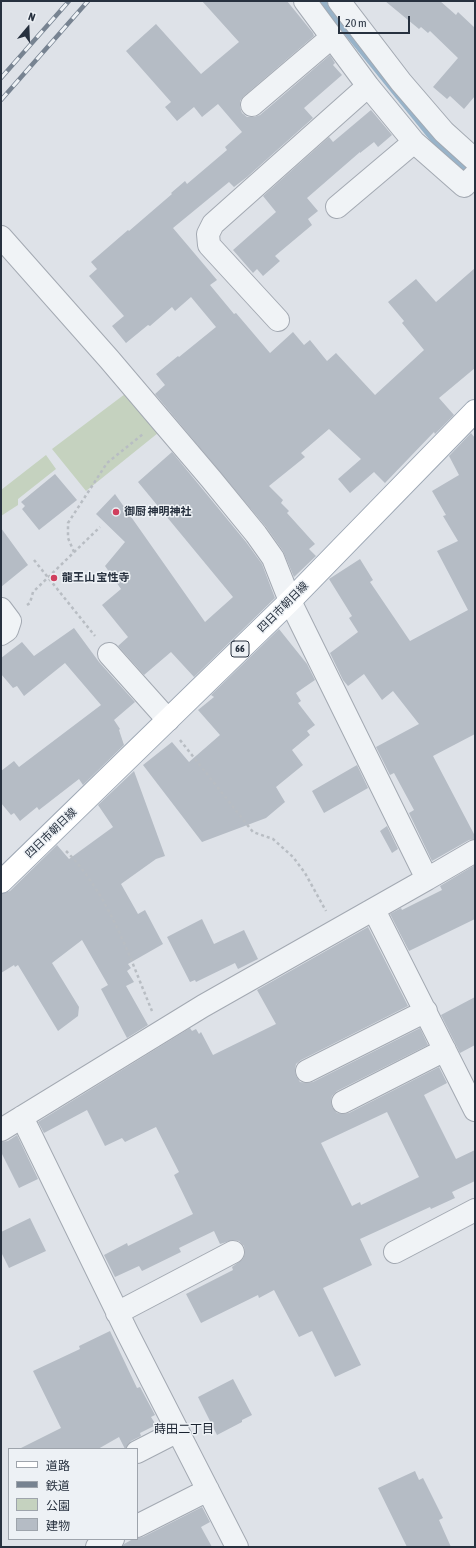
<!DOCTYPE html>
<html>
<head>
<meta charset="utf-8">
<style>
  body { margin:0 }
  #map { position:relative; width:476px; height:1548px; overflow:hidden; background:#dee2e8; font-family:"Asap Condensed","Noto Sans JP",sans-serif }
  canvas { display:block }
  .frame { position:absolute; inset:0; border:2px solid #27313f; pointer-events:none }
  .legend { position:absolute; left:8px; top:1448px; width:130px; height:92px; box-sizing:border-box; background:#edf1f5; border:1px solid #9ea4ac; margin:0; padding:5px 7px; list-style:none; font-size:12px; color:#27313f }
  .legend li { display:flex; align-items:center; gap:8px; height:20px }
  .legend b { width:20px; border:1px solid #9ea4ac }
  .north { position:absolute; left:8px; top:8px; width:40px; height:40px; -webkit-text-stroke:3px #edf1f5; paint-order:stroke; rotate:19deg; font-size:11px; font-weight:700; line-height:16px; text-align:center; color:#27313f }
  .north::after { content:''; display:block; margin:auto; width:14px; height:18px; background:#27313f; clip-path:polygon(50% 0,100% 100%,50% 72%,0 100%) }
  .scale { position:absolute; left:338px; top:16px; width:72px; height:18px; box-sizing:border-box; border:2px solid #27313f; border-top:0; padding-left:5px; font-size:12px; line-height:14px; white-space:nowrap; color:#27313f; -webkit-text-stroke:3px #edf1f5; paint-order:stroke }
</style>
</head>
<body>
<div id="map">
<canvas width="476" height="1548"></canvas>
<div class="frame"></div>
<ul class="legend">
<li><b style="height:5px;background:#fff"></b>道路</li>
<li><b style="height:5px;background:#778391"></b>鉄道</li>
<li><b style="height:11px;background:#c5d2bf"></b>公園</li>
<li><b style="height:11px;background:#b5bcc5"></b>建物</li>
</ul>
<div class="north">N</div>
<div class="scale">20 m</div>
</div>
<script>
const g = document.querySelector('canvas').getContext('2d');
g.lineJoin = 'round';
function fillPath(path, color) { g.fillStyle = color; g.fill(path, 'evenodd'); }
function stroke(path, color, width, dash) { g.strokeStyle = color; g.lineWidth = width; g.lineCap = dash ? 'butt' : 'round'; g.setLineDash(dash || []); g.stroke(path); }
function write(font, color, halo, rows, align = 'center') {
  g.font = font + ' "Asap Condensed","Noto Sans JP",sans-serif'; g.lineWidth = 3; g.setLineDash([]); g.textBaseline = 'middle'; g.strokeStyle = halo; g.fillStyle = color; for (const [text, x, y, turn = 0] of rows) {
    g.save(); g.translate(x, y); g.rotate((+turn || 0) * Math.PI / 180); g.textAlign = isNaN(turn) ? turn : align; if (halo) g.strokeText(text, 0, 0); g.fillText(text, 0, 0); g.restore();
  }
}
const green = new Path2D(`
  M 125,394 L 158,433 L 86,491 L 52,449 Z
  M 46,455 L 56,469 L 18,499 L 18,505 L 1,516 L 1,490 Z`);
const stream = new Path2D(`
  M 322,1 L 435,141 L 471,175`);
const building = new Path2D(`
  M 202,1 L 287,1 L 313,33 L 314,36 L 244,96 L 240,101 L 240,107 L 242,113 L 247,117 L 254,117 L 260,115 L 330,55 L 335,63 L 333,65 L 342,75 L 304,108 L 313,118 L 247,177 L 234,187 L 229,182 L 173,228 L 217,280 L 210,285 L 234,314 L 236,313 L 270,353 L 293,332 L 304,345 L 310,340 L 327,361 L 336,353 L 375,395 L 424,350 L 402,323 L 404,321 L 388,302 L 416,279 L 436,302 L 475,268 L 475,368 L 439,398 L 454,415 L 435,434 L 434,432 L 385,483 L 374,472 L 350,493 L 338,479 L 361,459 L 329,429 L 301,453 L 305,457 L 269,486 L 283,500 L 281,503 L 289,511 L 287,513 L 315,544 L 309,549 L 316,556 L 294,577 L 283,551 L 266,527 L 155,394 L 165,385 L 156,374 L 178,356 L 179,357 L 216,327 L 191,297 L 175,311 L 172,307 L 150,326 L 148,325 L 126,343 L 112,326 L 124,316 L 89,276 L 97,269 L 91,262 L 128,230 L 129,231 L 172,194 L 171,193 L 185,181 L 187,184 L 227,150 L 225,147 L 242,132 L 218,104 L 202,117 L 194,107 L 177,121 L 165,107 L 171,102 L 126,51 L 156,24 L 201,74 L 239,42 Z
  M 385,1 L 440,1 L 456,15 L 458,12 L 475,28 L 475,96 L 464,109 L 450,96 L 447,99 L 433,87 L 458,58 L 430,31 L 428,33 L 421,27 L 419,29 Z
  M 371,110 L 392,135 L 378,147 L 374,142 L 360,153 L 360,152 L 307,198 L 318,211 L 308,219 L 312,225 L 275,256 L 280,261 L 263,276 L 257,269 L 253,273 L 233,250 L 276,212 L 263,196 L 329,137 L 333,142 Z
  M 471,433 L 475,438 L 475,734 L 433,756 L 475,836 L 475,839 L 469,840 L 432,861 L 409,813 L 414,810 L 394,773 L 390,775 L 376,747 L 419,724 L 393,691 L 382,700 L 364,674 L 348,686 L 343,680 L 330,653 L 358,632 L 349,618 L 352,616 L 329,579 L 360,559 L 373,580 L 370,582 L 410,641 L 468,610 L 437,551 L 458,541 L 443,516 L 446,515 L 432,491 L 459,475 L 449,456 Z
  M 172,452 L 246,542 L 262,564 L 275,598 L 194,677 L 171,652 L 144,675 L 118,646 L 128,637 L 102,605 L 121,589 L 105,566 L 125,542 L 96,514 L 115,494 L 205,622 L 233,597 L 138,482 Z
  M 55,474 L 77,500 L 39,530 L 22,509 L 25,506 L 21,502 Z
  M 1,528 L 28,565 L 1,587 Z
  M 74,628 L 99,662 L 135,702 L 114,720 L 120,729 L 119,730 L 124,745 L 83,785 L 79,779 L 39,810 L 37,807 L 20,821 L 14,813 L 11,815 L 1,803 L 1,771 L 14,761 L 19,767 L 101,705 L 65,663 L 24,696 L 17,686 L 13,688 L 1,674 L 1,658 L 22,642 L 34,656 Z
  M 279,629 L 307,664 L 315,680 L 296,693 L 301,701 L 298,703 L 315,725 L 307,731 L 310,735 L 292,750 L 303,765 L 276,787 L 285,802 L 266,818 L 202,842 L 143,765 L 172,742 L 189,762 L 220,735 L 198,710 L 214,697 L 211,695 Z
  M 357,765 L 368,788 L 324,813 L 312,791 Z
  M 134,771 L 165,856 L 156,859 L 121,884 L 138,914 L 145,910 L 163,944 L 128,964 L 131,968 L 127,971 L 134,982 L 126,986 L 148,1025 L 127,1038 L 101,989 L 108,985 L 82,940 L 52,963 L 79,1007 L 78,1016 L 58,1031 L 18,965 L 15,967 L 14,965 L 1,973 L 1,894 L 10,891 L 57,845 L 69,859 L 113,827 L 98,805 Z
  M 387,826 L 398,849 L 392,853 L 380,831 Z
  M 475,865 L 475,919 L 409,951 L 390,914 L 401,908 L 402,910 L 442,890 L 440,886 Z
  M 202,919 L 214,944 L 244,930 L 258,959 L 238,969 L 235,963 L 196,982 L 195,980 L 190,982 L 167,937 Z
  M 368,927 L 408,1006 L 301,1060 L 296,1064 L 295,1070 L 296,1076 L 300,1082 L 307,1083 L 313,1082 L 420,1028 L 428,1045 L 337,1091 L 332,1096 L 331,1101 L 332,1107 L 337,1113 L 343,1114 L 349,1113 L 439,1067 L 447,1083 L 424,1095 L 456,1159 L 475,1150 L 475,1181 L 452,1192 L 455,1198 L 431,1209 L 430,1207 L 360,1239 L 372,1265 L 323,1288 L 361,1365 L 335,1377 L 312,1331 L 299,1337 L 274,1290 L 259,1298 L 258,1295 L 201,1323 L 186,1294 L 233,1270 L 232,1267 L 243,1259 L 245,1253 L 244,1246 L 239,1241 L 233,1240 L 220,1244 L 214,1231 L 179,1248 L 181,1252 L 142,1271 L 139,1266 L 115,1277 L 104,1255 L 127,1243 L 128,1246 L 193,1214 L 174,1175 L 179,1172 L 156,1127 L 125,1142 L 122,1138 L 105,1146 L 87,1110 L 44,1133 L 38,1122 L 190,1028 L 192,1031 L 196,1029 L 199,1034 L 201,1032 L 213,1055 L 276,1024 L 257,990 ZM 387,1112 L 419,1177 L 361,1205 L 360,1202 L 352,1206 L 321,1143 Z
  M 475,997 L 475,1045 L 460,1053 L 441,1015 Z
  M 17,1135 L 38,1179 L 19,1188 L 1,1152 L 1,1142 L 8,1141 Z
  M 30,1218 L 46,1251 L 9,1268 L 1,1252 L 1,1232 Z
  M 110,1331 L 137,1388 L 140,1387 L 155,1415 L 151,1417 L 156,1425 L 140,1433 L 141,1436 L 131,1441 L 125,1449 L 119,1437 L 98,1449 L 19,1449 L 61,1428 L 33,1371 L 80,1349 L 79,1346 Z
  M 233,1379 L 252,1415 L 242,1420 L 242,1422 L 217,1435 L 198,1397 Z
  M 415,1471 L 419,1480 L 423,1478 L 443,1518 L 439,1520 L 451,1547 L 407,1547 L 378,1488 Z
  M 202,1507 L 210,1522 L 201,1527 L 212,1547 L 122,1547 L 124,1544 L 133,1539 L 143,1537 Z`);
const path = new Path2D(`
  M 74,552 L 68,538 L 68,523 L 107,463 L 143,434
  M 34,560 L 95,636
  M 27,605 L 30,603 L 33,592 L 100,527
  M 180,740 L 253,832 L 273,839 L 293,857 L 305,873 L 326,911
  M 66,851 C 109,894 129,956 152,1011`);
const minor = new Path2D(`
  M 305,1 L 368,86 L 414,142 L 464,186 L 475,175
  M 339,1 L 401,82 L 444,132 L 475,160
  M 252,105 L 332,37
  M 337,207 L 414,142
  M 1,237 L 109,359 L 211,479 L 256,534 L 273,558 L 290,601 L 427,879 L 203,1006 L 1,1130
  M 278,320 L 209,245 L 208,234 L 213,224 L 368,86
  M 1,609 L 10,621 L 7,630 L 1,634
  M 109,654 L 168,720
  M 427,879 L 475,851
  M 374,910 L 475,1110
  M 307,1071 L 426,1011
  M 343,1102 L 445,1050
  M 22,1117 L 127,1332 L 237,1547
  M 395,1252 L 475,1210
  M 117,1313 L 233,1252
  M 137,1452 L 178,1431
  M 137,1526 L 208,1490
  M 97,1547 L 113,1539`);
const major = new Path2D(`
  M 1,882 L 290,601 L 475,411`);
const rail = new Path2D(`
  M 1,78 L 69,1
  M 1,100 L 88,1`);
const markers = [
  [116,512,4,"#d03f5e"],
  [54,578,4,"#d03f5e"]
];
const shields = [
  [240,649,18]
];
const shieldNames = [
  ["66",240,649]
];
const poiNames = [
  ["御厨 神明神社",124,512],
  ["龍王山 宝性寺",62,578]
];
const streetNames = [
  ["四日市朝日線",283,607,-45],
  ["四日市朝日線",51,833,-44]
];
const neighbourhoodNames = [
  ["蒔田二丁目",184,1429]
];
fillPath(green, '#c5d2bf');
stroke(stream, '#98b3c9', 7);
fillPath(building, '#b5bcc5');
stroke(minor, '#a3a9b2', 24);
stroke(major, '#9da7b4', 24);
stroke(path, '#b8bdc3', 2.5, [3, 3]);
stroke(minor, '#f0f3f6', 22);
stroke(major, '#fff', 22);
stroke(rail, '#778391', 4.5);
stroke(rail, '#edf1f5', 3, [9]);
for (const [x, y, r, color] of markers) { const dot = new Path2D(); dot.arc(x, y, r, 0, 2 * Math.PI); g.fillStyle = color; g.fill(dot); stroke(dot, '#edf1f5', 1.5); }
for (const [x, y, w] of shields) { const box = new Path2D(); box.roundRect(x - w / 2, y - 8, w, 16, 3); g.fillStyle = '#edf1f5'; g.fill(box); stroke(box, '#27313f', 1); }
write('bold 10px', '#27313f', null, shieldNames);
write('bold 11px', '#27313f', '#edf1f5', poiNames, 'left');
write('11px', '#27313f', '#edf1f5', streetNames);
write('12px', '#19222f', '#edf1f5', neighbourhoodNames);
</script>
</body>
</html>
